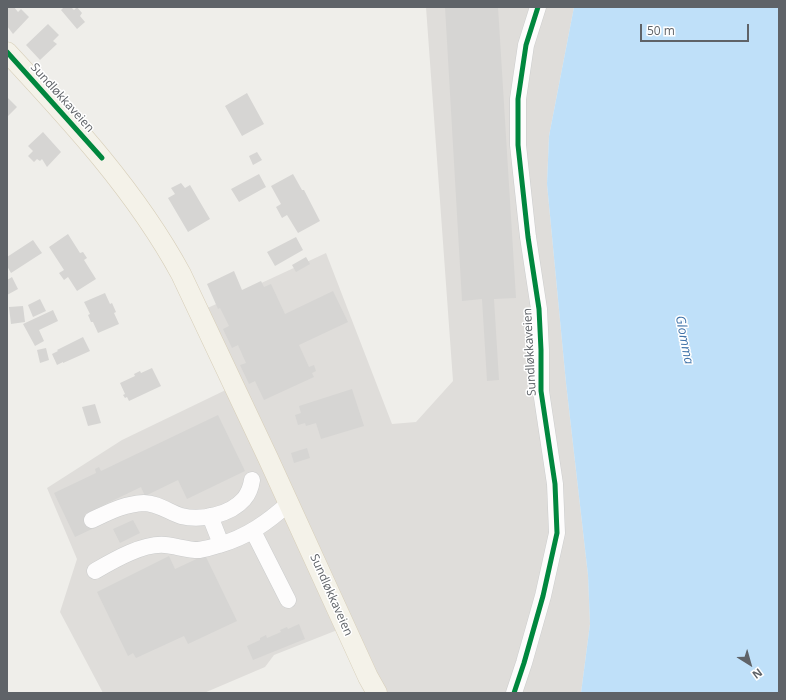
<!DOCTYPE html>
<html>
<head>
<meta charset="utf-8">
<style>
  body { margin:0 }
  #map { position:relative; width:786px; height:700px; overflow:hidden; background:#efeeea; font-family:"Open Sans",sans-serif }
  canvas { display:block }
  .frame { position:absolute; inset:0; border:8px solid #5f6368; pointer-events:none }
  .north { position:absolute; left:730px; top:644px; width:40px; height:40px; -webkit-text-stroke:3px #fff; paint-order:stroke; rotate:143deg; font-size:11px; font-weight:700; line-height:16px; text-align:center; color:#5f6368 }
  .north::after { content:''; display:block; margin:auto; width:14px; height:18px; background:#5f6368; clip-path:polygon(50% 0,100% 100%,50% 72%,0 100%) }
  .scale { position:absolute; left:640px; top:24px; width:109px; height:18px; box-sizing:border-box; border:2px solid #5f6368; border-top:0; padding-left:5px; font-size:12px; line-height:14px; white-space:nowrap; color:#5f6368; -webkit-text-stroke:3px #fff; paint-order:stroke }
</style>
</head>
<body>
<div id="map">
<canvas width="786" height="700"></canvas>
<div class="frame"></div>
<div class="north">N</div>
<div class="scale">50 m</div>
</div>
<script>
const g = document.querySelector('canvas').getContext('2d');
g.lineJoin = 'round';
function fillPath(path, color) { g.fillStyle = color; g.fill(path, 'evenodd'); }
function stroke(path, color, width, dash) { g.strokeStyle = color; g.lineWidth = width; g.lineCap = dash ? 'butt' : 'round'; g.setLineDash(dash || []); g.stroke(path); }
function write(font, color, halo, rows, align = 'center') {
  g.font = font + ' "Open Sans",sans-serif'; g.lineWidth = 3; g.setLineDash([]); g.textBaseline = 'middle'; g.strokeStyle = halo; g.fillStyle = color; for (const [text, x, y, turn = 0] of rows) {
    g.save(); g.translate(x, y); g.rotate((+turn || 0) * Math.PI / 180); g.textAlign = isNaN(turn) ? turn : align; if (halo) g.strokeText(text, 0, 0); g.fillText(text, 0, 0); g.restore();
  }
}
const industrial = new Path2D(`
  M 426,7 L 574,7 L 549,136 L 547,184 L 566,383 L 588,575 L 590,624 L 581,693 L 377,693 L 345,627 L 274,655 L 265,667 L 204,693 L 103,693 L 60,612 L 77,559 L 47,488 L 122,440 L 234,386 L 199,312 L 326,253 L 392,424 L 416,422 L 453,381 Z`);
const water = new Path2D(`
  M 574,7 L 779,7 L 779,693 L 581,693 L 590,624 L 588,575 L 566,383 L 547,184 L 549,136 Z`);
const building = new Path2D(`
  M 9,7 L 14,7 L 18,12 L 21,9 L 29,17 L 13,34 L 7,26 L 7,9 Z
  M 64,7 L 71,7 L 74,10 L 77,7 L 82,13 L 80,16 L 85,22 L 77,29 L 61,10 Z
  M 445,7 L 498,7 L 516,298 L 494,299 L 499,380 L 487,381 L 482,299 L 462,301 Z
  M 48,24 L 59,35 L 53,41 L 57,44 L 40,60 L 26,45 Z
  M 247,93 L 264,124 L 242,136 L 225,106 Z
  M 7,97 L 17,107 L 7,117 Z
  M 43,132 L 61,152 L 47,167 L 42,159 L 40,161 L 37,159 L 34,162 L 28,156 L 33,151 L 28,146 Z
  M 257,152 L 262,160 L 253,165 L 249,156 Z
  M 259,174 L 266,187 L 239,202 L 231,189 Z
  M 293,174 L 302,190 L 304,190 L 320,221 L 298,233 L 287,215 L 282,218 L 276,207 L 281,204 L 271,186 Z
  M 181,183 L 185,188 L 190,185 L 210,219 L 188,232 L 168,198 L 175,194 L 171,188 Z
  M 68,234 L 80,253 L 83,252 L 87,258 L 84,260 L 96,279 L 77,291 L 68,277 L 64,280 L 59,273 L 64,270 L 49,247 Z
  M 296,237 L 303,250 L 275,266 L 267,252 Z
  M 33,240 L 42,253 L 11,273 L 7,266 L 7,257 Z
  M 306,257 L 310,264 L 296,272 L 292,265 Z
  M 234,271 L 242,290 L 261,281 L 264,287 L 271,284 L 285,314 L 333,291 L 348,322 L 299,345 L 309,367 L 314,365 L 316,371 L 312,373 L 314,377 L 264,400 L 255,381 L 249,384 L 240,365 L 246,363 L 238,345 L 232,348 L 223,329 L 229,326 L 220,308 L 218,309 L 207,284 Z
  M 12,277 L 18,289 L 7,295 L 7,280 Z
  M 105,293 L 110,304 L 112,303 L 116,312 L 114,313 L 119,324 L 98,333 L 93,322 L 91,322 L 88,315 L 90,314 L 84,302 Z
  M 40,299 L 46,311 L 33,317 L 28,305 Z
  M 23,306 L 25,322 L 11,324 L 9,307 Z
  M 53,310 L 58,321 L 39,330 L 44,341 L 35,346 L 23,324 Z
  M 83,337 L 90,351 L 63,363 L 63,362 L 57,365 L 52,354 L 58,351 L 57,350 Z
  M 46,348 L 49,360 L 40,363 L 37,350 Z
  M 152,368 L 161,386 L 129,401 L 127,397 L 125,398 L 123,395 L 125,394 L 120,383 L 135,376 L 134,374 L 140,371 L 141,373 Z
  M 352,389 L 364,426 L 321,439 L 316,423 L 306,426 L 305,423 L 298,425 L 295,415 L 301,413 L 299,406 Z
  M 95,404 L 101,423 L 88,426 L 82,407 Z
  M 218,415 L 245,471 L 187,499 L 178,480 L 145,496 L 141,487 L 85,514 L 92,529 L 75,537 L 54,493 L 96,473 L 95,469 L 99,467 L 101,471 Z
  M 307,448 L 310,458 L 294,463 L 291,453 Z
  M 133,520 L 140,533 L 120,543 L 113,529 Z
  M 205,555 L 237,621 L 188,644 L 184,636 L 136,658 L 133,653 L 128,656 L 97,592 L 169,556 L 175,569 Z
  M 299,624 L 305,639 L 253,660 L 247,646 L 260,640 L 260,638 L 266,635 L 267,638 L 281,632 L 280,630 L 287,627 L 288,629 Z`);
const minor = new Path2D(`
  M 210,516 L 221,544
  M 92,520 C 109,512 124,504 144,503 C 157,503 169,512 181,516 C 201,521 230,515 244,499 C 249,493 251,487 252,480
  M 253,531 L 288,600
  M 95,571 C 114,560 143,543 165,545 C 176,546 187,550 199,550 C 205,549 213,547 219,545 C 247,537 268,522 289,503
  M 514,693 L 524,663 L 543,596 L 557,533 L 555,484 L 541,391 L 541,350 L 539,309 L 528,237 L 518,145 L 518,99 L 526,45 L 538,7`);
const major = new Path2D(`
  M 7,52 C 71,121 136,191 181,274 L 268,458 L 368,677 L 377,693`);
const cycleway = new Path2D(`
  M 7,52 L 102,158
  M 514,693 L 524,663 L 543,596 L 557,533 L 555,484 L 541,391 L 541,350 L 539,309 L 528,237 L 518,145 L 518,99 L 526,45 L 538,7`);
const streetNames = [
  ["Sundløkkaveien",62,98,48],
  ["Sundløkkaveien",530,352,-93],
  ["Sundløkkaveien",331,595,66]
];
const waterNames = [
  ["Glomma",684,340,79]
];
fillPath(industrial, '#dfddda');
fillPath(water, '#bfe0f9');
fillPath(building, '#d6d5d3');
stroke(minor, '#cbcccc', 17);
stroke(major, '#d7ceb8', 21);
stroke(minor, '#fdfcfc', 16);
stroke(major, '#f4f2e9', 20);
stroke(cycleway, '#00873e', 5);
write('12px', '#5f6368', '#fff', streetNames);
write('italic 13px', '#4174aa', '#fff', waterNames);
</script>
</body>
</html>
